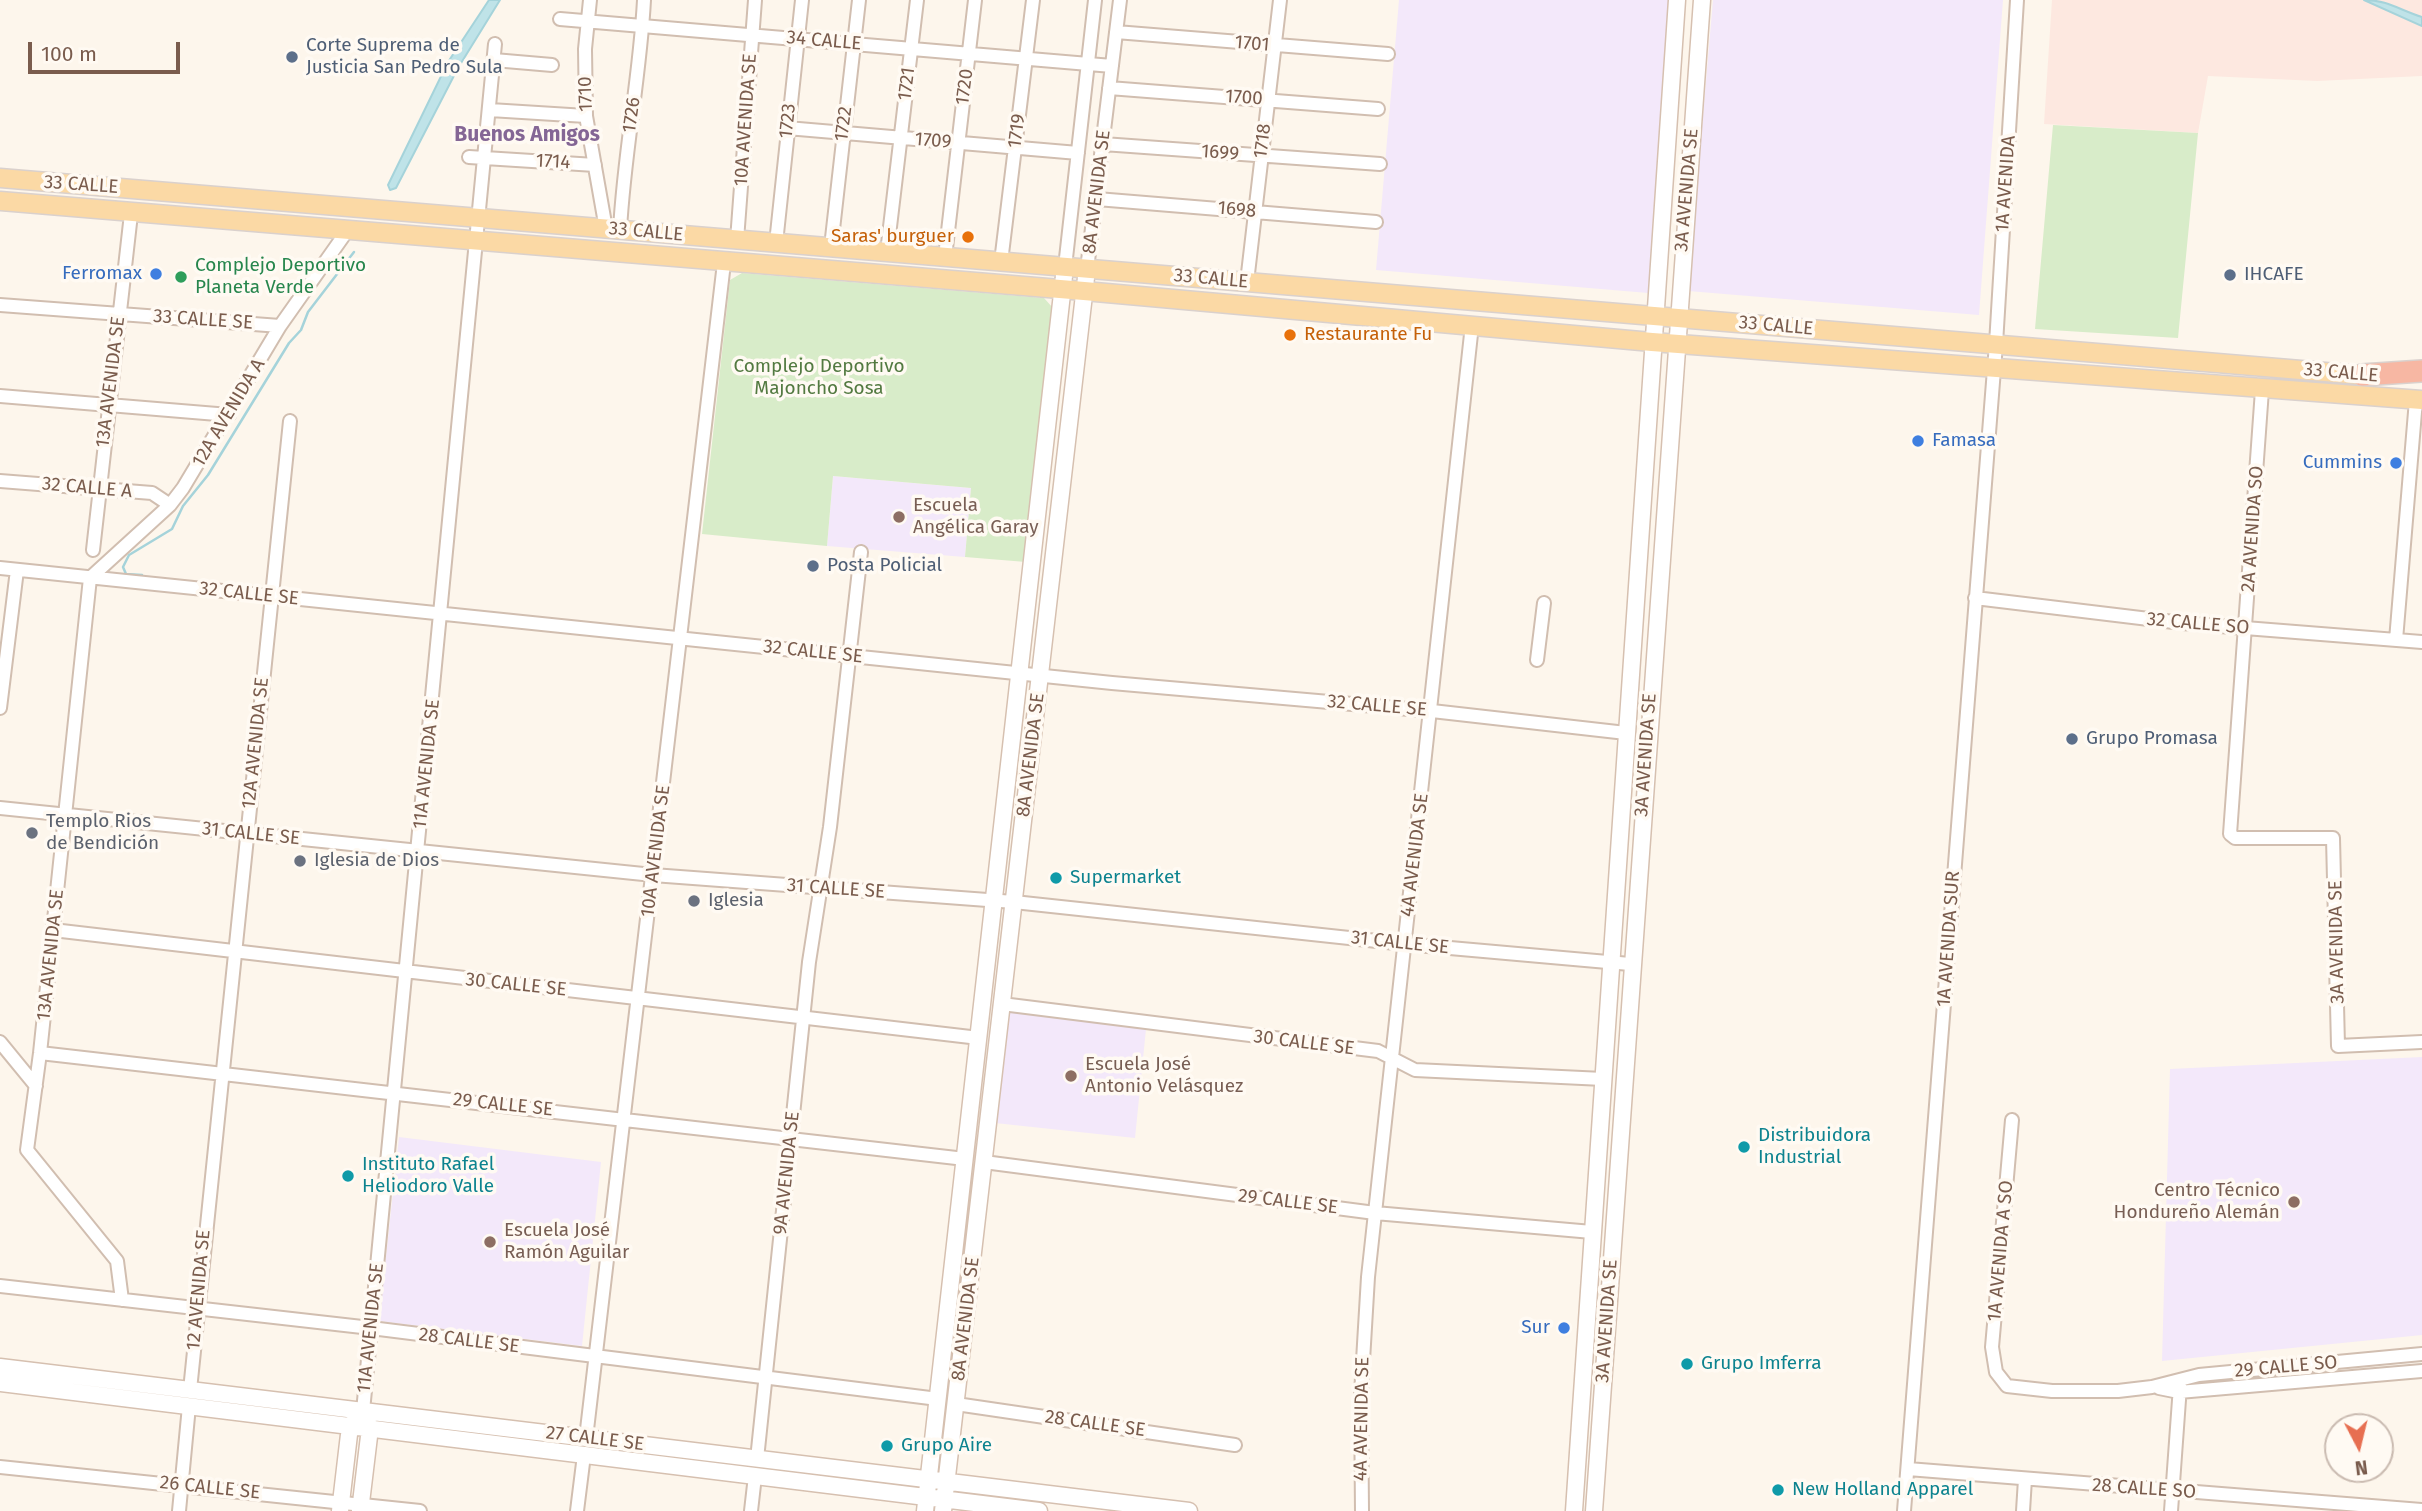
<!DOCTYPE html>
<html>
<head>
<meta charset="utf-8">
<style>
  body { margin:0 }
  #map { position:relative; width:2422px; height:1511px; overflow:hidden; background:#fdf6ec; font-family:"Fira Sans",sans-serif }
  canvas { display:block }
  .north { position:absolute; left:2324px; top:1413px; width:70px; height:70px; box-sizing:border-box; background:#fffaf3; border:2px solid #cabbb1; border-radius:50%; rotate:173deg; font-size:19px; font-weight:700; line-height:28px; text-align:center; color:#7a5c4d }
  .north::after { content:''; display:block; margin:auto; width:24px; height:32px; background:#e76f51; clip-path:polygon(50% 0,100% 100%,50% 72%,0 100%) }
  .scale { position:absolute; left:28px; top:42px; width:152px; height:32px; box-sizing:border-box; border:4px solid #7a5c4d; border-top:0; padding-left:9px; font-size:21px; line-height:24px; white-space:nowrap; color:#7a5c4d; -webkit-text-stroke:5px #fffaf3; paint-order:stroke }
</style>
</head>
<body>
<div id="map">
<canvas width="2422" height="1511"></canvas>
<div class="north">N</div>
<div class="scale">100 m</div>
</div>
<script>
const g = document.querySelector('canvas').getContext('2d');
g.lineJoin = 'round';
function fillPath(path, color) { g.fillStyle = color; g.fill(path, 'evenodd'); }
function stroke(path, color, width, dash) { g.strokeStyle = color; g.lineWidth = width; g.lineCap = dash ? 'butt' : 'round'; g.setLineDash(dash || []); g.stroke(path); }
function write(font, color, halo, rows, align = 'center') {
  g.font = font + ' "Fira Sans",sans-serif'; g.lineWidth = 7; g.setLineDash([]); g.textBaseline = 'middle'; g.strokeStyle = halo; g.fillStyle = color; for (const [text, x, y, turn = 0] of rows) {
    g.save(); g.translate(x, y); g.rotate((+turn || 0) * Math.PI / 180); g.textAlign = isNaN(turn) ? turn : align; if (halo) g.strokeText(text, 0, 0); g.fillText(text, 0, 0); g.restore();
  }
}
const commercial = new Path2D(`
  M 2052,0 L 2422,0 L 2422,76 L 2317,81 L 2208,76 L 2198,133 L 2044,124 Z`);
const education = new Path2D(`
  M 1399,0 L 1670,0 L 1648,293 L 1376,270 Z
  M 1713,0 L 2003,0 L 1979,315 L 1688,291 Z
  M 833,476 L 971,488 L 965,557 L 827,546 Z
  M 1009,1012 L 1146,1029 L 1135,1138 L 995,1123 Z
  M 2422,1057 L 2422,1335 L 2162,1361 L 2170,1069 Z
  M 399,1137 L 601,1162 L 582,1346 L 379,1321 Z`);
const green = new Path2D(`
  M 2053,125 L 2198,133 L 2178,338 L 2035,329 Z
  M 742,273 L 1044,298 L 1053,308 L 1026,562 L 965,557 L 971,488 L 833,476 L 827,546 L 702,534 L 730,280 Z`);
const water = new Path2D(`
  M 489,0 L 500,0 L 458,68 L 396,188 L 390,190 L 388,185 L 448,62 Z
  M 2364,0 C 2388,0 2399,10 2422,17 L 2422,26 Z`);
const stream = new Path2D(`
  M 142,575 L 126,574 L 123,567 L 129,555 L 172,529 L 183,506 L 208,475 L 289,343 L 301,330 L 308,312 L 354,252`);
const street = new Path2D(`
  M 590,0 L 585,49 L 586,116 L 606,229
  M 560,19 L 1112,66
  M 1116,32 L 1388,54
  M 494,60 L 552,65
  M 1109,88 L 1378,109
  M 490,110 L 586,116
  M 787,128 L 1078,153
  M 1103,144 L 1380,164
  M 469,157 L 595,165
  M 1097,199 L 1376,222
  M 620,230 C 624,153 640,77 644,0
  M 737,240 L 755,0
  M 776,243 L 802,0
  M 831,247 L 859,0
  M 887,252 L 917,0
  M 945,257 L 975,0
  M 1001,262 L 1033,0
  M 1065,267 L 1095,0
  M 1087,269 L 1120,0
  M 1247,282 L 1280,0
  M 0,305 L 280,326
  M 2262,390 L 2230,834 L 2235,838 L 2333,838 L 2338,1046 L 2422,1042
  M 0,396 L 229,415
  M 0,481 L 152,493 L 170,505
  M 93,550 L 131,214
  M 0,568 L 1112,683 L 1432,711 L 1626,733
  M 1975,598 L 2182,623 L 2422,642
  M 2396,640 L 2416,400
  M 1537,660 L 1544,603
  M 0,708 L 17,570
  M 0,808 L 653,875 L 1014,902 L 1405,944 L 1630,964
  M 53,930 L 979,1038
  M 1002,1004 L 1378,1051 L 1415,1070 L 1603,1079
  M 0,1042 L 36,1086
  M 40,1053 L 965,1159
  M 2012,1120 L 1992,1347 L 1996,1372 L 2007,1386 L 2052,1391 L 2118,1391 L 2152,1387 L 2199,1375 L 2422,1354
  M 984,1162 L 1375,1213 L 1592,1232
  M 0,1286 L 371,1328 L 938,1399
  M 122,1300 L 117,1261 L 27,1150 L 40,1053 L 90,578 L 170,505 L 183,488 L 280,326 L 347,231
  M 2159,1388 L 2179,1392 L 2422,1371
  M 190,1390 L 290,421
  M 956,1404 L 1235,1445
  M 363,1411 L 495,44
  M 586,1438 L 724,263
  M 757,1459 L 809,962 L 830,827 L 861,552
  M 0,1467 L 420,1511
  M 1908,1469 L 2422,1510
  M 179,1511 L 189,1406
  M 577,1511 L 584,1455
  M 751,1511 L 755,1476
  M 1362,1511 L 1361,1394 L 1368,1277 L 1472,325
  M 1904,1511 L 1996,344 L 2017,0
  M 2023,1511 L 2025,1479
  M 2171,1511 L 2180,1386`);
const secondary = new Path2D(`
  M 0,1367 L 1189,1511
  M 0,1383 L 1039,1511
  M 340,1511 L 350,1426 L 363,1411 L 370,1428 L 360,1511
  M 925,1511 L 1065,267
  M 943,1511 L 1087,269
  M 1574,1511 L 1677,0
  M 1594,1511 L 1702,0`);
const primary = new Path2D(`
  M 0,178 L 2373,376
  M 0,201 L 1084,291 L 1652,342 L 2422,400`);
const highway = new Path2D(`
  M 2362,375 L 2422,371`);
const markers = [
  [292,57,7,"#5c6f8a"],
  [968,237,7,"#e8710a"],
  [156,274,7,"#3f7fe0"],
  [2230,275,7,"#5c6f8a"],
  [181,277,7,"#2e9e5b"],
  [1290,335,7,"#e8710a"],
  [1918,441,7,"#3f7fe0"],
  [2396,463,7,"#3f7fe0"],
  [899,517,7,"#8d6e63"],
  [813,566,7,"#5c6f8a"],
  [2072,739,7,"#5c6f8a"],
  [32,833,7,"#6b7280"],
  [300,861,7,"#6b7280"],
  [1056,878,7,"#0f9aa8"],
  [694,901,7,"#6b7280"],
  [1071,1076,7,"#8d6e63"],
  [1744,1147,7,"#0f9aa8"],
  [348,1176,7,"#0f9aa8"],
  [2294,1202,7,"#8d6e63"],
  [490,1242,7,"#8d6e63"],
  [1564,1328,7,"#3f7fe0"],
  [1687,1364,7,"#0f9aa8"],
  [887,1446,7,"#0f9aa8"],
  [1778,1490,7,"#0f9aa8"]
];
const streetNames = [
  ["34 CALLE",824,41,5],
  ["1701",1252,44,5],
  ["1721",907,84,-83],
  ["1720",965,87,-83],
  ["1710",586,94,-92],
  ["1700",1244,98,4],
  ["1726",632,115,-82],
  ["10A AVENIDA SE",746,120,-86],
  ["1723",788,121,-84],
  ["1722",844,124,-83],
  ["1719",1017,131,-83],
  ["1709",933,141,5],
  ["1718",1263,141,-83],
  ["1699",1220,153,4],
  ["1714",553,162,3],
  ["1A AVENIDA",2006,184,-86],
  ["33 CALLE",81,185,4],
  ["3A AVENIDA SE",1687,190,-85],
  ["8A AVENIDA SE",1097,192,-83],
  ["1698",1237,210,5],
  ["33 CALLE",646,232,5],
  ["33 CALLE",1211,279,5],
  ["33 CALLE SE",203,320,4],
  ["33 CALLE",1776,326,5],
  ["33 CALLE",2341,373,5],
  ["13A AVENIDA SE",111,382,-83],
  ["12A AVENIDA A",229,413,-59],
  ["32 CALLE A",87,488,5],
  ["2A AVENIDA SO",2253,529,-86],
  ["32 CALLE SE",249,594,6],
  ["32 CALLE SO",2198,624,5],
  ["32 CALLE SE",813,652,6],
  ["32 CALLE SE",1377,706,5],
  ["12A AVENIDA SE",256,743,-84],
  ["8A AVENIDA SE",1031,755,-83],
  ["3A AVENIDA SE",1646,755,-86],
  ["11A AVENIDA SE",427,764,-84],
  ["31 CALLE SE",251,834,6],
  ["10A AVENIDA SE",656,851,-83],
  ["4A AVENIDA SE",1415,855,-83],
  ["31 CALLE SE",836,889,4],
  ["1A AVENIDA SUR",1949,939,-86],
  ["3A AVENIDA SE",2337,942,-91],
  ["31 CALLE SE",1400,943,6],
  ["13A AVENIDA SE",51,955,-84],
  ["30 CALLE SE",516,985,6],
  ["30 CALLE SE",1304,1043,7],
  ["29 CALLE SE",503,1105,6],
  ["9A AVENIDA SE",787,1173,-84],
  ["29 CALLE SE",1288,1202,7],
  ["1A AVENIDA A SO",2001,1251,-85],
  ["12 AVENIDA SE",199,1290,-85],
  ["8A AVENIDA SE",966,1319,-83],
  ["3A AVENIDA SE",1607,1321,-86],
  ["11A AVENIDA SE",371,1328,-84],
  ["28 CALLE SE",469,1341,7],
  ["29 CALLE SO",2286,1367,-5],
  ["4A AVENIDA SE",1362,1419,-89],
  ["28 CALLE SE",1095,1424,8],
  ["27 CALLE SE",595,1439,7],
  ["26 CALLE SE",210,1488,6],
  ["28 CALLE SO",2144,1489,4]
];
const serviceNames = [
  ["Corte Suprema de",306,46],
  ["Justicia San Pedro Sula",306,68],
  ["IHCAFE",2244,275],
  ["Posta Policial",827,566],
  ["Grupo Promasa",2086,739]
];
const foodNames = [
  ["Saras' burguer",954,237],
  ["Restaurante Fu",1304,335,"left"]
];
const leisureNames = [
  ["Complejo Deportivo",195,266],
  ["Planeta Verde",195,288]
];
const shopNames = [
  ["Ferromax",142,274],
  ["Famasa",1932,441,"left"],
  ["Cummins",2382,463],
  ["Sur",1550,1328]
];
const parkNames = [
  ["Complejo Deportivo",819,367],
  ["Majoncho Sosa",819,389]
];
const educationNames = [
  ["Escuela",913,506],
  ["Angélica Garay",913,528],
  ["Escuela José",1085,1065],
  ["Antonio Velásquez",1085,1087],
  ["Centro Técnico",2280,1191,"right"],
  ["Hondureño Alemán",2280,1213,"right"],
  ["Escuela José",504,1231],
  ["Ramón Aguilar",504,1253]
];
const worshipNames = [
  ["Templo Rios",46,822],
  ["de Bendición",46,844],
  ["Iglesia de Dios",314,861],
  ["Iglesia",708,901]
];
const cultureNames = [
  ["Supermarket",1070,878],
  ["Distribuidora",1758,1136],
  ["Industrial",1758,1158],
  ["Instituto Rafael",362,1165],
  ["Heliodoro Valle",362,1187],
  ["Grupo Imferra",1701,1364],
  ["Grupo Aire",901,1446],
  ["New Holland Apparel",1792,1490]
];
const neighbourhoodNames = [
  ["Buenos Amigos",527,135]
];
fillPath(commercial, '#fde8e0');
fillPath(education, '#f3e8fa');
fillPath(green, '#d8ecc9');
fillPath(water, '#bfe3e8');
stroke(water, '#a5d3da', 2);
stroke(stream, '#a5d3da', 2.5);
stroke(street, '#d1beb0', 16);
stroke(secondary, '#d6c0b0', 19);
stroke(primary, '#dad1cd', 21);
stroke(highway, '#dad1cd', 24);
stroke(street, '#fff', 12);
stroke(secondary, '#fff', 16);
stroke(primary, '#fbd9a5', 18);
stroke(highway, '#f7b7a3', 21);
for (const [x, y, r, color] of markers) { const dot = new Path2D(); dot.arc(x, y, r, 0, 2 * Math.PI); g.fillStyle = color; g.fill(dot); stroke(dot, '#fffaf3', 2.5); }
write('19px', '#7a5c4d', '#fffaf3', streetNames);
write('19px', '#4e5e75', '#fffaf3', serviceNames, 'left');
write('19px', '#c56008', '#fffaf3', foodNames, 'right');
write('19px', '#27864d', '#fffaf3', leisureNames, 'left');
write('19px', '#366cbe', '#fffaf3', shopNames, 'right');
write('19px', '#537a41', '#fffaf3', parkNames);
write('19px', '#785e54', '#fffaf3', educationNames, 'left');
write('19px', '#5b616d', '#fffaf3', worshipNames, 'left');
write('19px', '#0d838f', '#fffaf3', cultureNames, 'left');
write('bold 21px', '#846695', '#fffaf3', neighbourhoodNames);
</script>
</body>
</html>
